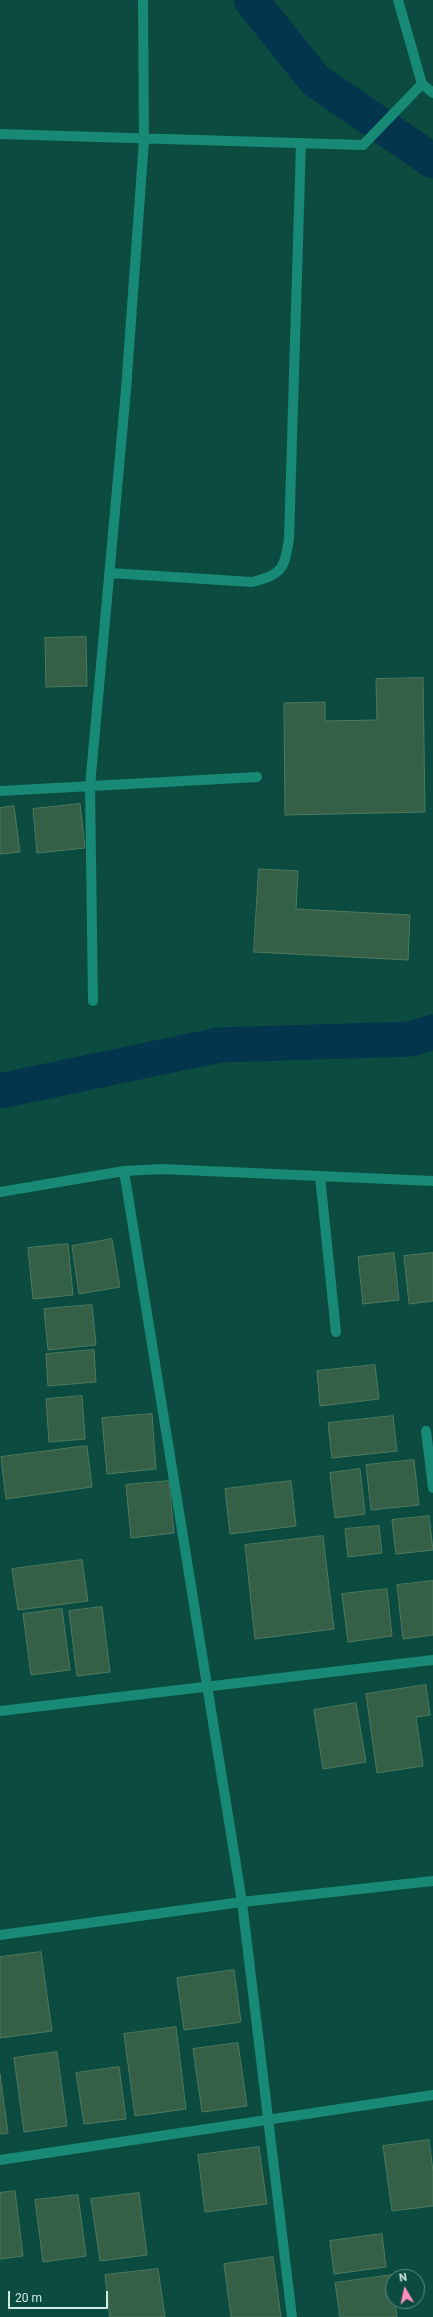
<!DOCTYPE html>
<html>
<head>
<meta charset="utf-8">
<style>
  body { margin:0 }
  #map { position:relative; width:433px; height:2317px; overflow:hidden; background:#0c4c40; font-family:Roboto,sans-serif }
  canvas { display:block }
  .north { position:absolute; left:385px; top:2269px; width:40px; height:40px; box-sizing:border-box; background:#0c4c40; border:1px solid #598b80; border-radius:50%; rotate:351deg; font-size:11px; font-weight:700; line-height:16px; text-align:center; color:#cdeae1 }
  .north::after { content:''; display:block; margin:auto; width:14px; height:18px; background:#ff8eba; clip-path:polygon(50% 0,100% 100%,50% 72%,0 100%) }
  .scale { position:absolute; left:8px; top:2291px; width:100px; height:18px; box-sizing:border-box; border:2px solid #cdeae1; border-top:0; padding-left:5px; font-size:12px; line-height:14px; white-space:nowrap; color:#cdeae1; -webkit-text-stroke:3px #0c4c40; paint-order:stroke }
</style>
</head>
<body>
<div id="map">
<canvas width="433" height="2317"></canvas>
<div class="north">N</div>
<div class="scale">20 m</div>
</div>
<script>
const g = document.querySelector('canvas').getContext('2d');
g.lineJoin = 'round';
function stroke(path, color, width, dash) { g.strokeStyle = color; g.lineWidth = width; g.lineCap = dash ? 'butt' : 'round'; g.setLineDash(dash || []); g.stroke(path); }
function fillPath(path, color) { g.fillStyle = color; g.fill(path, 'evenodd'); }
const canal = new Path2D(`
  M 251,0 L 315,80 L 433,161
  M 0,1091 L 219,1045 L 411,1039 L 433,1032`);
const building = new Path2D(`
  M 86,637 L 87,686 L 46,687 L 45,638 Z
  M 423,678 L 425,812 L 285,815 L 284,703 L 325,702 L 325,721 L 377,720 L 376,679 Z
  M 80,804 L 85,848 L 37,853 L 33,809 Z
  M 14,806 L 20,852 L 0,854 L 0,808 Z
  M 259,869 L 298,871 L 296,909 L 410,915 L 408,960 L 254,952 Z
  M 112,1239 L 120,1287 L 79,1294 L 72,1246 Z
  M 68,1244 L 73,1295 L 33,1299 L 28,1248 Z
  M 394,1253 L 399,1300 L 363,1304 L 358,1257 Z
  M 433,1253 L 433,1301 L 409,1304 L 404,1256 Z
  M 92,1305 L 96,1345 L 48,1350 L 44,1309 Z
  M 94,1350 L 96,1382 L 48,1386 L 46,1354 Z
  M 375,1365 L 379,1399 L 320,1406 L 317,1371 Z
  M 82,1396 L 85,1439 L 49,1442 L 46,1399 Z
  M 152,1414 L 156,1469 L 107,1474 L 102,1418 Z
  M 393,1416 L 397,1451 L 332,1458 L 328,1423 Z
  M 87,1446 L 92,1487 L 6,1499 L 1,1457 Z
  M 414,1460 L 419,1505 L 371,1510 L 366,1465 Z
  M 360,1469 L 365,1514 L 335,1518 L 330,1473 Z
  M 169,1481 L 174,1533 L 131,1538 L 126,1485 Z
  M 291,1481 L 296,1526 L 230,1534 L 225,1489 Z
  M 429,1516 L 433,1550 L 396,1554 L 392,1520 Z
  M 379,1526 L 382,1553 L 348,1557 L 345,1529 Z
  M 323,1536 L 334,1629 L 255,1639 L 245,1545 Z
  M 82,1560 L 88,1601 L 18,1610 L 12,1569 Z
  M 433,1581 L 433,1635 L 403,1639 L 397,1585 Z
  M 387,1589 L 392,1636 L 348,1642 L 342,1594 Z
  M 102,1607 L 110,1672 L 77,1676 L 69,1611 Z
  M 62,1609 L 70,1670 L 31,1675 L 23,1614 Z
  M 426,1685 L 430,1715 L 416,1717 L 423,1766 L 377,1773 L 366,1694 Z
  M 356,1703 L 366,1762 L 323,1769 L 314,1710 Z
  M 41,1952 L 52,2031 L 0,2038 L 0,1957 Z
  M 234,1970 L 241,2022 L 184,2030 L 177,1978 Z
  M 176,2027 L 186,2109 L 135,2116 L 124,2034 Z
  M 238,2043 L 247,2106 L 202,2112 L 193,2049 Z
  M 57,2052 L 67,2126 L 24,2132 L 14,2058 Z
  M 119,2067 L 126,2119 L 84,2124 L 76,2073 Z
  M 0,2074 L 8,2133 L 0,2134 Z
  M 429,2140 L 433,2171 L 433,2206 L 392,2211 L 383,2146 Z
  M 259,2147 L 267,2204 L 205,2212 L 198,2155 Z
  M 15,2191 L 23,2256 L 0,2259 L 0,2193 Z
  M 139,2193 L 147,2255 L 100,2261 L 91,2199 Z
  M 78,2195 L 86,2256 L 43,2262 L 35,2200 Z
  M 382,2234 L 386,2267 L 334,2274 L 330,2241 Z
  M 273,2257 L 281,2317 L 231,2317 L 224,2264 Z
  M 158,2269 L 165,2317 L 110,2317 L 105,2275 Z
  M 392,2275 L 393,2301 L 395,2301 L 397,2317 L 340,2317 L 335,2283 Z`);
const minor = new Path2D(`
  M 422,84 L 433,93
  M 0,134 L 363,145 L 422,84 L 398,0
  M 110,573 L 252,582 C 283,574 284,569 289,539 L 301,143
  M 0,791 L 257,777
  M 93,1001 L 90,786 L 126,390 L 144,140 L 143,0
  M 124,1171 L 242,1902 L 292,2317
  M 320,1176 L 336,1332
  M 0,1192 L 124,1171 L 161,1169 L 433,1181
  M 426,1431 L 433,1488
  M 0,1711 L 433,1660
  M 0,1935 L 242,1902 L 433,1881
  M 0,2160 L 433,2095`);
stroke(canal, '#03354d', 35);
fillPath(building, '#355f46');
stroke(building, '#4d795e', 1);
stroke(minor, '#178974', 10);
</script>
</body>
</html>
